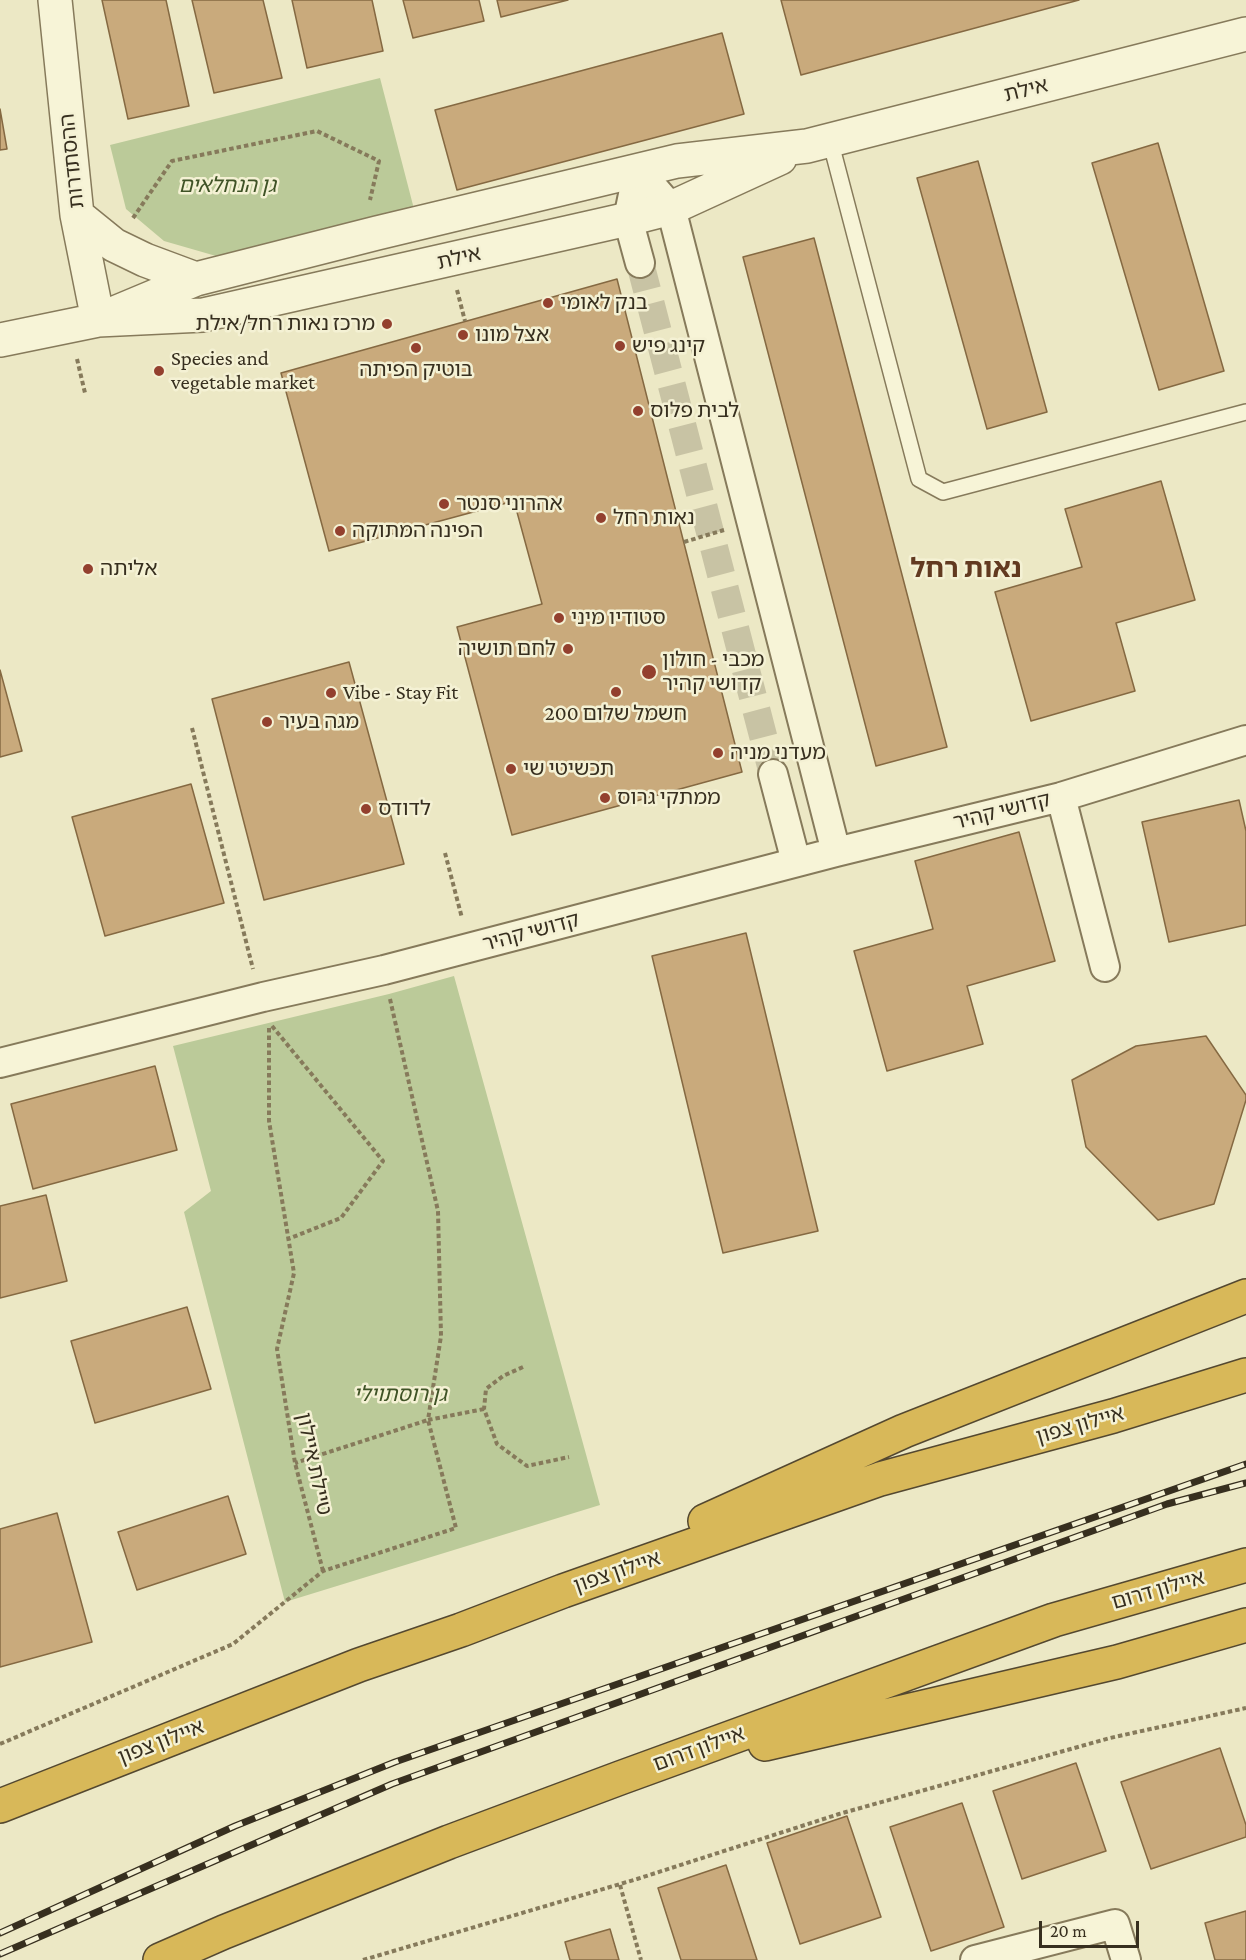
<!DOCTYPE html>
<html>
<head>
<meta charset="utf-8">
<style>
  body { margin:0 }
  #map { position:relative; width:1246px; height:1960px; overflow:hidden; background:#ece8c5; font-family:"Crimson Pro",serif }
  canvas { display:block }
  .scale { position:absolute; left:1039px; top:1921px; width:100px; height:27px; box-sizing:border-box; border:3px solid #372f1f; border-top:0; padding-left:8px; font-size:18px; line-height:21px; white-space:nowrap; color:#372f1f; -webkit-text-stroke:4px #f4f1d4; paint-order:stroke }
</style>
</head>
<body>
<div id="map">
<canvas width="1246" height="1960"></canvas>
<div class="scale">20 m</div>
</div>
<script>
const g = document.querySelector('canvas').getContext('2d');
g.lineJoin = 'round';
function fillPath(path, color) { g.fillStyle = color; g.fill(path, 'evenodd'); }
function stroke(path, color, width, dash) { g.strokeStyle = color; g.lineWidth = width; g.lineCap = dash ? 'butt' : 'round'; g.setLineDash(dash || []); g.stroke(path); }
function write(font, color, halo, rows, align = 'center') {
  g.font = font + ' "Crimson Pro","Noto Sans Hebrew",serif'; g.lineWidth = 5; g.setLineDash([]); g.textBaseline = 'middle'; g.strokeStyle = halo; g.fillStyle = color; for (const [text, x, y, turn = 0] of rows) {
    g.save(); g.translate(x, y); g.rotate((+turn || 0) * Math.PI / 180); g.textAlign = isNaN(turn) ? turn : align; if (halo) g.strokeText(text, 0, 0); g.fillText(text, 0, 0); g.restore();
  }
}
const green = new Path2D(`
  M 380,78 L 414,209 L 223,258 L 164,241 L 126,209 L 110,145 Z
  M 454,976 L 600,1505 L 285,1602 L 184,1212 L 211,1191 L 173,1046 L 389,994 Z`);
const building = new Path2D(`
  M 102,0 L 166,0 L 189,106 L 128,119 Z
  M 192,0 L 263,0 L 282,78 L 214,93 Z
  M 292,0 L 372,0 L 383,51 L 307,68 Z
  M 403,0 L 479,0 L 484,21 L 413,38 Z
  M 497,0 L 568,0 L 501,17 Z
  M 781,0 L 1079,0 L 801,75 Z
  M 722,33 L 744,114 L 457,190 L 435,110 Z
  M 0,109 L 7,149 L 0,150 Z
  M 1158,143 L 1224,371 L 1159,390 L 1092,163 Z
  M 978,161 L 1047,412 L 987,429 L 917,178 Z
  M 814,238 L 947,747 L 876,766 L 743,257 Z
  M 617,279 L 742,772 L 512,835 L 457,627 L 542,604 L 514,501 L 329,551 L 281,373 Z
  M 1161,481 L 1195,600 L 1116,623 L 1135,691 L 1031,721 L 995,592 L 1082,567 L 1065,509 Z
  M 349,662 L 404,864 L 264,900 L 212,699 Z
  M 0,670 L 22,751 L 0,757 Z
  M 191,784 L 224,903 L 105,936 L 72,817 Z
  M 1239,800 L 1246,831 L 1246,925 L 1169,942 L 1142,822 Z
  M 1019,832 L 1055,961 L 967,986 L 983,1044 L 887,1071 L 854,951 L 933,929 L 915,861 Z
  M 746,933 L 818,1231 L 723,1253 L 652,956 Z
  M 1206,1036 L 1246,1095 L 1246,1100 L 1214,1204 L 1158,1220 L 1086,1147 L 1072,1080 L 1136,1046 Z
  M 155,1066 L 177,1150 L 33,1189 L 11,1104 Z
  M 46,1195 L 67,1281 L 0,1298 L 0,1206 Z
  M 187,1307 L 211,1389 L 95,1423 L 71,1341 Z
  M 228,1496 L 246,1554 L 137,1590 L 118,1532 Z
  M 57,1513 L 92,1642 L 0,1667 L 0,1529 Z
  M 1220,1748 L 1246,1825 L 1246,1837 L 1151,1869 L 1121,1782 Z
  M 1076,1763 L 1106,1851 L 1022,1879 L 993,1791 Z
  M 962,1803 L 1004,1927 L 931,1951 L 890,1827 Z
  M 847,1816 L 881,1917 L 800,1944 L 767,1843 Z
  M 726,1865 L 757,1960 L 681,1960 L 658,1888 Z
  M 1246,1911 L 1246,1960 L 1215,1960 L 1205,1923 Z
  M 610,1929 L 619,1960 L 570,1960 L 565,1942 Z`);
const minorTunnel = new Path2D(`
  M 640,263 L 773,774`);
const path = new Path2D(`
  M 133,218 L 172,161 L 317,131 L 379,161 L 370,200
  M 457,290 L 465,321
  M 77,359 L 85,393
  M 684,542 L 724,530
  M 192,728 L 253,969
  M 445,853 L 462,918
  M 390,999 L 438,1211 L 441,1336 L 428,1420 L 484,1409
  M 272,1026 L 383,1161 L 341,1218 L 288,1239
  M 269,1028 L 269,1121 L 294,1273 L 277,1349 L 295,1463 L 323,1571
  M 523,1367 L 503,1376 L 486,1389 L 484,1409 L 497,1444 L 527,1466 L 569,1457
  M 0,1744 L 233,1644 L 323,1571 L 456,1528 L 428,1420 L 295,1463
  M 620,1885 L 641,1960
  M 363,1960 L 637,1879 L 839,1814 L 1110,1738 L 1246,1708`);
const service = new Path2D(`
  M 830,140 L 919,479 L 943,492 L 1246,412`);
const minor = new Path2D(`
  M 638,170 L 671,208 L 836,852
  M 638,170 L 628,219 L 640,263
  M 773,774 L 796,862
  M 1061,797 L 1105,967
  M 0,1063 L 263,997 L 384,970 L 836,852 L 1061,797 L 1246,740
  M 975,1960 L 1115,1924 L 1126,1960`);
const tertiary = new Path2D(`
  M 55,0 L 77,215 L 98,320
  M 77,215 L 114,245 L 145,260 L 196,279
  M 98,320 L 196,279 L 377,233 L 677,161 L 807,146 L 1246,34
  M 0,340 L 98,320 L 203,315 L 628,219 L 671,208 L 780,158`);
const motorway = new Path2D(`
  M 705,1521 L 904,1431 L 1246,1296
  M 765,1744 L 1117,1662 L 1246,1625
  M 0,1806 L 359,1665 L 461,1630 L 563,1591 L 880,1479 L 1113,1416 L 1246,1375
  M 160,1960 L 224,1932 L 449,1842 L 620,1778 L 1054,1620 L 1246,1565`);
const rail = new Path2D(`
  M 0,1933 L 235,1826 L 395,1762 L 1246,1464
  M 0,1954 L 392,1784 L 1167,1504 L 1246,1483`);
const markers = [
  [548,303,6,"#93402e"],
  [387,324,6,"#93402e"],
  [463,335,6,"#93402e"],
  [620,346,6,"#93402e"],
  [416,348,6,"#93402e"],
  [159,371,6,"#93402e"],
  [638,411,6,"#93402e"],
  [444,504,6,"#93402e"],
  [601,518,6,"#93402e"],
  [340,531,6,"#93402e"],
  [88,569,6,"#93402e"],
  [559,618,6,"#93402e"],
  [568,649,6,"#93402e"],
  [649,672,8,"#93402e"],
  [616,692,6,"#93402e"],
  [331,693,6,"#93402e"],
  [267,722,6,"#93402e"],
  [718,753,6,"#93402e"],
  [511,769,6,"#93402e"],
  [605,798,6,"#93402e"],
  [366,809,6,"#93402e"]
];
const streetNames = [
  ["אילת",1026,90,-14],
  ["ההסתדרות",72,161,-96],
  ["אילת",459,258,-13],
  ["קדושי קהיר",1002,811,-14],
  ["קדושי קהיר",531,932,-15],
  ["איילון צפון",1080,1425,-16],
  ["טיילת איילון",314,1464,78],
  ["איילון צפון",617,1572,-19],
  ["איילון דרום",1158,1590,-16],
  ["איילון צפון",161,1742,-21],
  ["איילון דרום",699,1749,-20]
];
const parkNames = [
  ["גן הנחלאים",227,186],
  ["גן רוסתוילי",400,1395]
];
const poiNames = [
  ["בנק לאומי",560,303],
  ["מרכז נאות רחל/אילת",375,324,"right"],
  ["אצל מונו",475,335],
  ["קינג פיש",632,346],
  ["Species and",171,359],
  ["vegetable market",171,383],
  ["בוטיק הפיתה",416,370,"center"],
  ["לבית פלוס",650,411],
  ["אהרוני סנטר",456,504],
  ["נאות רחל",613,518],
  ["הפינה המתוקה",352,531],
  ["אליתה",100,569],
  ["סטודיו מיני",571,618],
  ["לחם תושיה",556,649,"right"],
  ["מכבי - חולון",662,660],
  ["קדושי קהיר",662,684],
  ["Vibe - Stay Fit",343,693],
  ["חשמל שלום 200",616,714,"center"],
  ["מגה בעיר",279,722],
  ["מעדני מניה",730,753],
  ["תכשיטי שי",523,769],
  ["ממתקי גרוס",617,798],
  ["לדודס",378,809]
];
const districtNames = [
  ["נאות רחל",966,569]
];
fillPath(green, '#bbca99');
fillPath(building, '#c9aa7c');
stroke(building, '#856942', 1.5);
stroke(minorTunnel, '#c8c3a4', 28, [28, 14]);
stroke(service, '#867a5b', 18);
stroke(minor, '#867a5b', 32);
stroke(tertiary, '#867a5b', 36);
stroke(motorway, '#544830', 36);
stroke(path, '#867a5b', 4, [4.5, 3]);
stroke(service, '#f7f4d7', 15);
stroke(minor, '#f7f4d7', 28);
stroke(tertiary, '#f7f4d7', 33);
stroke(motorway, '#d8b859', 33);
stroke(rail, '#372f1f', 7);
stroke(rail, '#f4f1d4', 4.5, [14]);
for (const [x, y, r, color] of markers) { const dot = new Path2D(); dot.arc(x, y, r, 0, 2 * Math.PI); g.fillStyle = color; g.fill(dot); stroke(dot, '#f4f1d4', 2); }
write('21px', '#372f1f', '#f4f1d4', streetNames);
write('italic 21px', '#3f5326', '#f4f1d4', parkNames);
write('21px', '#372f1f', '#f4f1d4', poiNames, 'left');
write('bold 27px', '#623a20', '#f4f1d4', districtNames);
</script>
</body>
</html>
